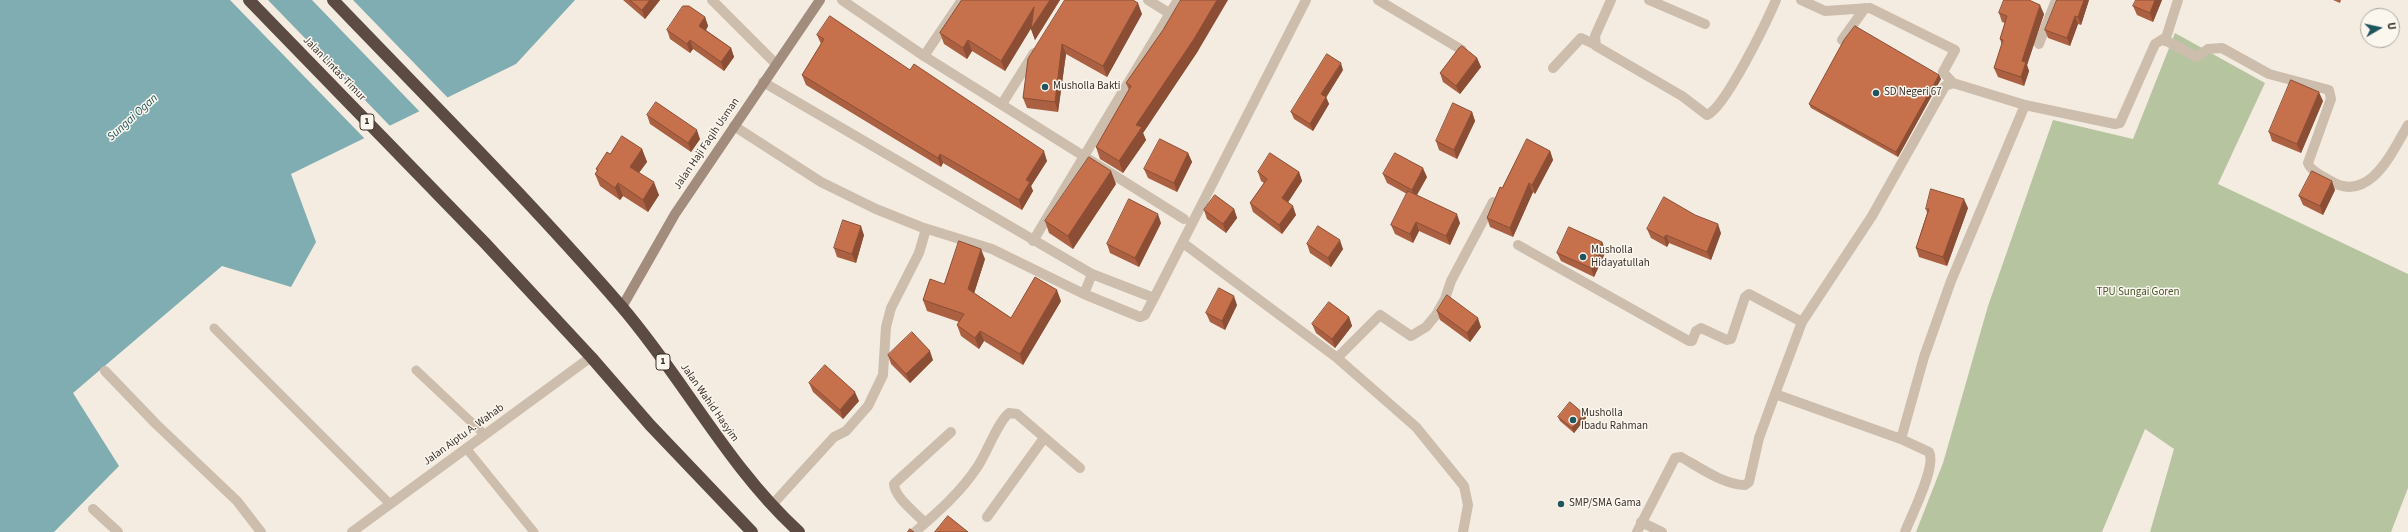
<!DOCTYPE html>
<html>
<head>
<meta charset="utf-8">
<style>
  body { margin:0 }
  #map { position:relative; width:2408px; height:532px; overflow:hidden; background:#f4ece1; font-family:"Source Sans 3",sans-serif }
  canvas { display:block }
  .north { position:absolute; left:2360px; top:8px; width:40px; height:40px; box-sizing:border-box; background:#fbf6ee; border:1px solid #aea7a0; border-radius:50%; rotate:81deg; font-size:11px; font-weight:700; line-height:16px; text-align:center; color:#3b312b }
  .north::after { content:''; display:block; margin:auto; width:14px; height:18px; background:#1f565d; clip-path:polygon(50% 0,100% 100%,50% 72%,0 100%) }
</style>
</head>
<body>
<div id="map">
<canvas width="2408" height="532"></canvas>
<div class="north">U</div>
</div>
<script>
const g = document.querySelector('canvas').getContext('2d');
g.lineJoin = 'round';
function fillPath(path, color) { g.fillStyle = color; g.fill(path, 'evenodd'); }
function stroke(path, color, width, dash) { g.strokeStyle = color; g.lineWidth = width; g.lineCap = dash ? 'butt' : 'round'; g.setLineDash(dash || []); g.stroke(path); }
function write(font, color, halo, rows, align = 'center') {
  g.font = font + ' "Source Sans 3",sans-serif'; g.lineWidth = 3; g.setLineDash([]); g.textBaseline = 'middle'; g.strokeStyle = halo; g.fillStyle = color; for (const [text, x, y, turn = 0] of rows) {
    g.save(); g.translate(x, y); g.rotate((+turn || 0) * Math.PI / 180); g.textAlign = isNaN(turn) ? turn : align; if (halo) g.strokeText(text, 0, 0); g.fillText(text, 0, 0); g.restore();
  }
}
const green = new Path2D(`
  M 2175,33 L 2265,83 L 2218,184 L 2408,274 L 2408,488 L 2391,532 L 2150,532 L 2174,449 L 2145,429 L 2102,532 L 1916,532 L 1943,463 L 1988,306 L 2053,120 L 2133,139 Z`);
const water = new Path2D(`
  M 0,0 L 575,0 L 516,64 L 291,174 L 316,242 L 291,287 L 222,266 L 73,393 L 119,466 L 54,532 L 0,532 Z`);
const pier = new Path2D(`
  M 230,0 L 268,0 L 391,127 L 366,140 Z
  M 312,0 L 353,0 L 449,99 L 421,113 Z`);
const lane = new Path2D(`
  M 214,328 L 390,504
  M 416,370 L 484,434
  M 466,448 L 534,532`);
const street = new Path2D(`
  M 712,0 L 776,64
  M 842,0 L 924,56 L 1184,219
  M 1148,0 L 1169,13
  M 1378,0 L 1462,50
  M 1611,0 L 1595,36 L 1596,46 L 1682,96 L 1707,115 C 1725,108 1767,21 1776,0
  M 1649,0 L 1705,24
  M 1801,0 L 1825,11 L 1870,8 L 1955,50 L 1943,72 L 1953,83
  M 1842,40 L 1865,8
  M 2165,41 L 2178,0
  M 2039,44 L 2056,0
  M 924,56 L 962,0
  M 1553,68 L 1581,38 L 1594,44
  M 763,82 L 1092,274 L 1154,298 L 1306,0
  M 1002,104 L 1034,53
  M 734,126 L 821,182 L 876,209 L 921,227 L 992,249 L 1084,294 L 1140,317 L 1145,315 L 1154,298
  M 1033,241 L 1178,0
  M 1183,243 L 1336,357 L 1416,427 L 1464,486 L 1468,505 L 1463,532
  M 1518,245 L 1689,341 L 1692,341 L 1696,331 L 1701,328 L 1727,340 L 1731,339 L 1745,297 L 1749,294 L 1802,322
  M 1084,294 L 1092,274
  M 1337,358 L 1380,315 L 1411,336 L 1426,327 L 1436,315 L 1445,299 L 1451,281 L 1493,202
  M 105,371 L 156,424 L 237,501 L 261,532
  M 1901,439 L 1924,357 L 1951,281 L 2025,105 L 2115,124 L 2120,123 L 2155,44 L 2163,39 L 2197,57 L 2208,49 L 2222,48 L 2269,74 L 2329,90 L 2331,99 L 2308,163 C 2310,170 2322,176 2329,180 C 2369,206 2392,152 2408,125
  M 772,505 L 834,437 L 846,431 L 868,406 L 883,375 L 886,327 L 891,308 L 919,253 L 926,229
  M 93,509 L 118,532
  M 987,517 L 1044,438
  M 1641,522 L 1662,532
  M 925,523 C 916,513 895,498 894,484 L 951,432
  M 352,532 L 591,357
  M 915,532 C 938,512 961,492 978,466 C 987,452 998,422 1009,413 L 1017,414 L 1080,468
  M 1637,532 L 1675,458 L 1681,457 C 1699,467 1724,485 1745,485 L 1749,482 L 1759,438 L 1775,394
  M 1905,532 C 1911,516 1937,466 1929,452 L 1901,439 L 1775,394 L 1802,322 L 1872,216 L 1945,86 L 1953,83 L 2025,105`);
const secondary = new Path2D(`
  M 622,307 L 675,214 L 820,0`);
const highway = new Path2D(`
  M 249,0 L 485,243 L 591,357 L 650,425 L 752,532
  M 333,0 C 430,101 529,200 621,306 C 684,379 727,466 799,532`);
const wall = new Path2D(`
  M 623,0 L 660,0 L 645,19 Z
  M 962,0 L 1060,0 L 1035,40 L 1031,29 L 1031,28 L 1005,71 L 972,51 L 967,59 L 944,44 L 940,33 Z
  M 1065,0 L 1142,14 L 1107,77 L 1066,54 L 1058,112 L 1027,108 L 1023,98 Z
  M 2089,0 L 2081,25 L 2078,24 L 2070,46 L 2048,38 L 2045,30 Z
  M 2162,0 L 2153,22 L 2137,15 L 2133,6 Z
  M 2333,0 L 2341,0 L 2340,3 Z
  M 1999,13 L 2044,14 L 2027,65 L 2029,71 L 2024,86 L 1998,77 L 1994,68 L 2002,45 L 2000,39 L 2005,23 L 2002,22 Z
  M 705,17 L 708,26 L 706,30 L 731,48 L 734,57 L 724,71 L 693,49 L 690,53 L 670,39 L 667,30 Z
  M 817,35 L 1047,161 L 1031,186 L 1033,191 L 1022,210 L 943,163 L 941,167 L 806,85 L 802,75 L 821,44 Z
  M 1198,51 L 1143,133 L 1146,140 L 1123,173 L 1100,159 L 1096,147 L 1129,90 L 1126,83 Z
  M 1477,58 L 1481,67 L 1460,94 L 1443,82 L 1440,73 Z
  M 1343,70 L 1326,97 L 1329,104 L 1313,131 L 1294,119 L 1291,112 Z
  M 1939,75 L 1941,79 L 1898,157 L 1811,108 L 1809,104 Z
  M 2323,101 L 2301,153 L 2272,141 L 2269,132 Z
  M 1472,112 L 1475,121 L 1457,159 L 1439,150 L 1436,141 Z
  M 647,115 L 700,139 L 691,152 L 650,124 Z
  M 642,149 L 647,162 L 639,173 L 659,195 L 648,212 L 623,196 L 620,200 L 600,186 L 595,174 L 597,171 L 596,169 L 610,154 Z
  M 1550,151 L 1553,160 L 1535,194 L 1533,192 L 1513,237 L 1490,227 L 1487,218 L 1502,188 Z
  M 1188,153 L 1192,162 L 1177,192 L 1148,178 L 1144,169 Z
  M 1258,172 L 1299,172 L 1302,181 L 1288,202 L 1296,215 L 1282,234 L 1253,212 L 1250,203 L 1264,183 L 1261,181 Z
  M 1383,174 L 1427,177 L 1417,195 L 1460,223 L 1450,245 L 1419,231 L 1413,243 L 1395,234 L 1391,225 L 1407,194 L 1387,183 Z
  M 1116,184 L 1073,249 L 1049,233 L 1045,221 Z
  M 2335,190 L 2323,215 L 2303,205 L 2299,196 Z
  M 1968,208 L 1947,266 L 1919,257 L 1916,248 L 1927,213 L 1926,209 Z
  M 1234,209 L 1237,218 L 1226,233 L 1207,219 L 1204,210 Z
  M 1161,223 L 1139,267 L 1110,253 L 1107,244 Z
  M 1647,229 L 1721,233 L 1711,260 L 1669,243 L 1667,247 L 1651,238 Z
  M 864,235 L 856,263 L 837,257 L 834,248 Z
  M 1602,242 L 1606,251 L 1594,277 L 1561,261 L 1557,253 Z
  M 1307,244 L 1343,249 L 1331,267 L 1310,253 Z
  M 985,259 L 974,293 L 1011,318 L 1061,301 L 1023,365 L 984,341 L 979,349 L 961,336 L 957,325 L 959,322 L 927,311 L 923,300 L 944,284 Z
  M 1237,305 L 1225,330 L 1210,322 L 1206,313 Z
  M 1437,311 L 1481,327 L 1470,342 L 1440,320 Z
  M 1349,317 L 1352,326 L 1335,348 L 1316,333 L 1312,324 Z
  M 888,355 L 933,360 L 910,383 L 891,364 Z
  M 809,383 L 859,401 L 843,419 L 813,392 Z
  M 1584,414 L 1586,418 L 1574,433 L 1560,421 L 1558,417 Z`);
const shadedWall = new Path2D(`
  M 650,0 L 660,0 L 645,19 L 642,10 Z
  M 1050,0 L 1060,0 L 1035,40 L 1031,29 Z
  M 1217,0 L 1228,0 L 1198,51 L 1143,133 L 1146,140 L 1123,173 L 1119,161 L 1136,125 Z
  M 2084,0 L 2089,0 L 2081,25 L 2078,17 Z
  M 2155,0 L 2162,0 L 2153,22 L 2150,13 Z
  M 1138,3 L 1142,14 L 1107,77 L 1103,66 Z
  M 2040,5 L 2044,14 L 2027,65 L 2029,71 L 2024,86 L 2021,77 L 2022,61 Z
  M 1034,7 L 1038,17 L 1005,71 L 1001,61 Z
  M 2075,16 L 2078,24 L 2070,46 L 2067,38 Z
  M 705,17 L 708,26 L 703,35 L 699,26 Z
  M 690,40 L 693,49 L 690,53 L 687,44 Z
  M 968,40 L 972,51 L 967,59 L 963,48 Z
  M 1062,44 L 1066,54 L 1058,112 L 1055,102 Z
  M 731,48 L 734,57 L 724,71 L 721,62 Z
  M 1477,58 L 1481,67 L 1460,94 L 1456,86 Z
  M 1341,63 L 1343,70 L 1324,101 L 1321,94 Z
  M 1939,75 L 1941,79 L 1898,157 L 1896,152 Z
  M 2319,92 L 2323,101 L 2301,153 L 2297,144 Z
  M 1326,97 L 1329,104 L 1313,131 L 1310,124 Z
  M 1472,112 L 1475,121 L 1457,159 L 1454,150 Z
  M 697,130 L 700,139 L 691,152 L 688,143 Z
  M 642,149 L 647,162 L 634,179 L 630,167 Z
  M 1044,151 L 1047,161 L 1031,186 L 1033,191 L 1022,210 L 1019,200 L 1026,180 Z
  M 1550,151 L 1553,160 L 1535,194 L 1532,185 Z
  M 1188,153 L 1192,162 L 1177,192 L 1174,183 Z
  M 940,154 L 943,163 L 941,167 L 938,158 Z
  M 1423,168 L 1427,177 L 1415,198 L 1412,190 Z
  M 1111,171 L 1116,184 L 1073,249 L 1068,236 Z
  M 1299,172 L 1302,181 L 1285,207 L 1282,198 Z
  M 2332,181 L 2335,190 L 2323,215 L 2320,206 Z
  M 654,182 L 659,195 L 648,212 L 643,200 Z
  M 618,183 L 623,196 L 620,200 L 615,188 Z
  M 1529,183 L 1533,192 L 1513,237 L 1510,228 Z
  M 1964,199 L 1968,208 L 1947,266 L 1943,257 Z
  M 1293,206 L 1296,215 L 1282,234 L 1279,225 Z
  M 1234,209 L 1237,218 L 1226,233 L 1223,224 Z
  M 1158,214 L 1161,223 L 1139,267 L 1135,258 Z
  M 1457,214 L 1460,223 L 1450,245 L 1446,236 Z
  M 1416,222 L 1419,231 L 1413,243 L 1410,234 Z
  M 1718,224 L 1721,233 L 1711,260 L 1707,252 Z
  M 861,226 L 864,235 L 856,263 L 852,254 Z
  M 1666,235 L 1669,243 L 1667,247 L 1664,238 Z
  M 1340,240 L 1343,249 L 1331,267 L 1328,258 Z
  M 1602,242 L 1606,251 L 1594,277 L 1591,268 Z
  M 981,249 L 985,259 L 972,300 L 968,289 Z
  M 1057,290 L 1061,301 L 1023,365 L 1020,354 Z
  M 1234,296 L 1237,305 L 1225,330 L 1222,321 Z
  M 1349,317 L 1352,326 L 1335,348 L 1332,339 Z
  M 1478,318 L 1481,327 L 1470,342 L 1467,333 Z
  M 980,331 L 984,341 L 979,349 L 975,338 Z
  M 930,351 L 933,360 L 910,383 L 906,374 Z
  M 855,392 L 859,401 L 843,419 L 840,410 Z
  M 1584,414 L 1586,418 L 1574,433 L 1572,428 Z`);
const building = new Path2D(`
  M 630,0 L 650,0 L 642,10 Z
  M 962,0 L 1050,0 L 1031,29 L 1034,7 L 1001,61 L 968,40 L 963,48 L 940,33 Z
  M 1065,0 L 1133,0 L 1138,3 L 1103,66 L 1062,44 L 1055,102 L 1023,98 L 1028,59 Z
  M 1181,0 L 1217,0 L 1194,39 L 1136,125 L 1142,127 L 1119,161 L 1096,147 L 1131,86 L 1126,83 L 1163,30 Z
  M 2004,0 L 2029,0 L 2040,5 L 2022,61 L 2026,62 L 2021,77 L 1994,68 L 2003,40 L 2000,39 L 2007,16 L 1999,13 Z
  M 2057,0 L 2084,0 L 2078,17 L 2075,16 L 2067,38 L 2045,30 Z
  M 2136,0 L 2155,0 L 2150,13 L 2133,6 Z
  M 683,6 L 689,6 L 705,17 L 699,26 L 731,48 L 721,62 L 690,40 L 687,44 L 667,30 Z
  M 830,16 L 910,70 L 914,64 L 1044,151 L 1026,180 L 1030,182 L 1019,200 L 940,154 L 938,158 L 802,75 L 824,39 L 817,35 Z
  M 1855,26 L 1939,75 L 1896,152 L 1809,104 L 1844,40 Z
  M 1462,46 L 1477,58 L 1456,86 L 1440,73 L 1459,48 Z
  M 1327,54 L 1341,63 L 1321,94 L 1326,97 L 1310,124 L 1291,112 Z
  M 2291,80 L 2319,92 L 2297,144 L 2269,132 Z
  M 656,102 L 697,130 L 688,143 L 647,115 Z
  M 1453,103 L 1472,112 L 1454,150 L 1436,141 Z
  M 622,136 L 642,149 L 630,167 L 654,182 L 643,200 L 618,183 L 615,188 L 595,174 L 598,170 L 596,169 L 607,152 L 610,154 Z
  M 1160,139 L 1188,153 L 1174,183 L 1144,169 Z
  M 1527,139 L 1550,151 L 1532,185 L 1529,183 L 1510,228 L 1487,218 L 1500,187 L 1502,188 Z
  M 1270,153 L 1299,172 L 1282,198 L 1293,206 L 1279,225 L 1250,203 L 1267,179 L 1258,172 Z
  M 1395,153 L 1423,168 L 1412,190 L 1383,174 Z
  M 1089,157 L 1111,171 L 1068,236 L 1045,221 Z
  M 2312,171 L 2332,181 L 2320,206 L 2299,196 Z
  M 1931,189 L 1964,199 L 1943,257 L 1916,248 L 1929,209 L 1926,209 Z
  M 1408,191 L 1457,214 L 1446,236 L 1416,222 L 1410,234 L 1391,225 Z
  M 1215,195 L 1234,209 L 1223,224 L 1204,210 Z
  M 1664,197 L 1695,215 L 1718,224 L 1707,252 L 1666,235 L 1664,238 L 1647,229 Z
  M 1129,199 L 1158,214 L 1135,258 L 1107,244 Z
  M 843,220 L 861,226 L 852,254 L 834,248 Z
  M 1318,226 L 1340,240 L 1328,258 L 1307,244 Z
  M 1569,227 L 1602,242 L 1591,268 L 1557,253 Z
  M 959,241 L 981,249 L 968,289 L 1011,318 L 1035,277 L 1057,290 L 1020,354 L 980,331 L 975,338 L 957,325 L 964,314 L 923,300 L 930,279 L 944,284 Z
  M 1219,288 L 1234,296 L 1222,321 L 1206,313 Z
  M 1447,295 L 1478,318 L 1467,333 L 1437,311 Z
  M 1329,302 L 1349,317 L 1332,339 L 1312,324 Z
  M 912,332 L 930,351 L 906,374 L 888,355 Z
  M 825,365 L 855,392 L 840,410 L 809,383 Z
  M 1570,402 L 1584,414 L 1572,428 L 1558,417 Z
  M 948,516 L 968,532 L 935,532 Z
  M 910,529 L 914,532 L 908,532 Z`);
const markers = [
  [1045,87,4,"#1f565d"],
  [1876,93,4,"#1f565d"],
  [1583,257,4,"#1f565d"],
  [1573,420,4,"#1f565d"],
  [1561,504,4,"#1f565d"]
];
const shields = [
  [367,122,14],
  [663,362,14]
];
const shieldNames = [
  ["1",367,122],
  ["1",663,362]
];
const streetNames = [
  ["Jalan Lintas Timur",334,69,46],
  ["Jalan Haji Faqih Usman",707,144,-56],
  ["Jalan Wahid Hasyim",709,403,55],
  ["Jalan Aiptu A. Wahab",464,435,-36]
];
const poiNames = [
  ["Musholla Bakti",1053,87],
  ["SD Negeri 67",1884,93],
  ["Musholla",1591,251],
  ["Hidayatullah",1591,264],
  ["Musholla",1581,414],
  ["Ibadu Rahman",1581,427],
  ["SMP/SMA Gama",1569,504]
];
const parkNames = [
  ["TPU Sungai Goren",2138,293]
];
const waterNames = [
  ["Sungai Ogan",133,118,-42]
];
fillPath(green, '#b6c4a0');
fillPath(water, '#7fadb1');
fillPath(pier, '#f4ece1');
stroke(lane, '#cdbdac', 9);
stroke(street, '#cdbdac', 10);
stroke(secondary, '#a18c7d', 10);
stroke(highway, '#5c4b42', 12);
fillPath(wall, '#ab6041');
fillPath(shadedWall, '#8b4e35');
fillPath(building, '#c7704c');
stroke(building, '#8b4e35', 1);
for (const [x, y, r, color] of markers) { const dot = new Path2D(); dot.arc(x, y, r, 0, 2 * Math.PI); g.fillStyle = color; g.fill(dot); stroke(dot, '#fbf6ee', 1.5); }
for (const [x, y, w] of shields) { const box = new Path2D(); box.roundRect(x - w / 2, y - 8, w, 16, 3); g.fillStyle = '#fbf6ee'; g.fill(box); stroke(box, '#3b312b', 1); }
write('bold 10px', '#3b312b', null, shieldNames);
write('11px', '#3b312b', '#fbf6ee', streetNames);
write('11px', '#3b312b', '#fbf6ee', poiNames, 'left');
write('11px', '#47592e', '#fbf6ee', parkNames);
write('italic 12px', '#1f565d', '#fbf6ee', waterNames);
</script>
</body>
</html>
